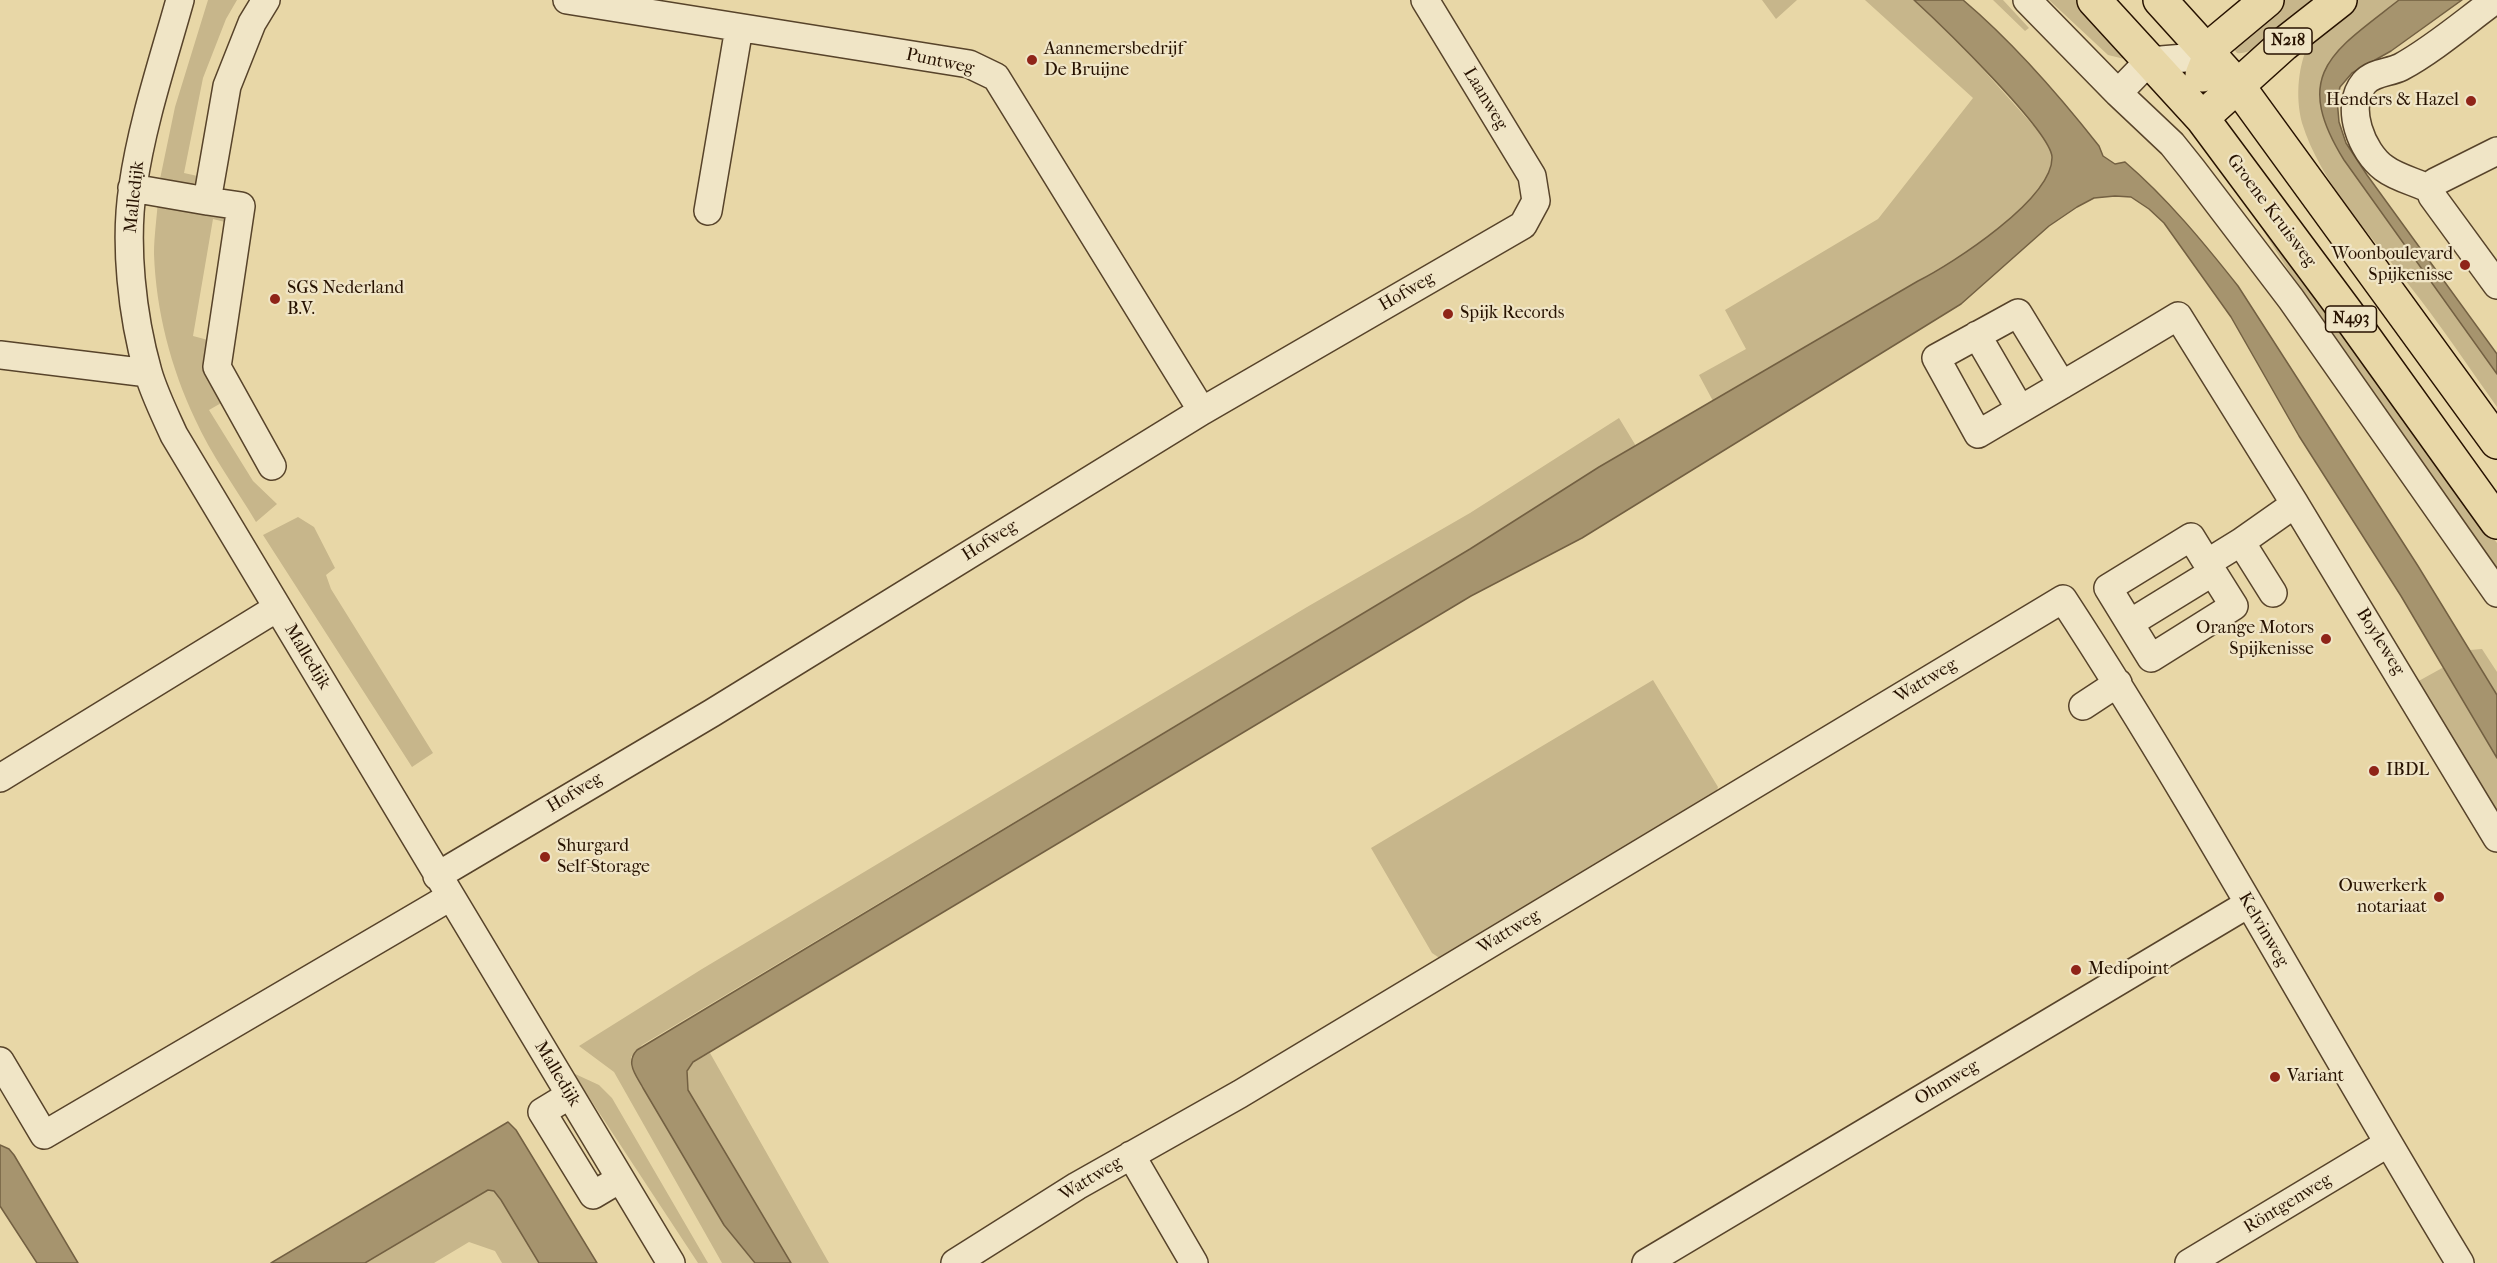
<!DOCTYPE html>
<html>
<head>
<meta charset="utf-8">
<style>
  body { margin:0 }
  canvas { display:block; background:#e8d7a7 }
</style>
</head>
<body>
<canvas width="2497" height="1263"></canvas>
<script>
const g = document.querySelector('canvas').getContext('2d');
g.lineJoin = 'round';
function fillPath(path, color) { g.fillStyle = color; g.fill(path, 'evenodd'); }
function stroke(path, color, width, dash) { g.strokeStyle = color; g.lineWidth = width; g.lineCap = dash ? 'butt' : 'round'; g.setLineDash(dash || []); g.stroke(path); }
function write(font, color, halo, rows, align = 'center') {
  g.font = font + ' "IM FELL French Canon",serif'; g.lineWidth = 4.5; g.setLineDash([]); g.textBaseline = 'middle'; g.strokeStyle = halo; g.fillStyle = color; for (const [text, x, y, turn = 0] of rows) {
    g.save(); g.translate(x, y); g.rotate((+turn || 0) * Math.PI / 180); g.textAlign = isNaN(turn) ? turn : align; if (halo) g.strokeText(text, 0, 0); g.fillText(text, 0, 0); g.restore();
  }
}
const green = new Path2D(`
  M 208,0 L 237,0 L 226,19 L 203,78 L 184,173 L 202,177 L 200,181 L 190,185 L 160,179 L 175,107 Z
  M 1762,0 L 1797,0 L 1776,19 Z
  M 1865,0 L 1914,0 L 1962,46 L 2040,133 C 2046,141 2051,147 2052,158 C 2053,199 1952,264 1918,281 L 1713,401 L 1699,375 L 1746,349 L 1725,310 L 1878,219 L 1973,98 Z
  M 1993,0 L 2003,0 L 2029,28 L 2025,31 Z
  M 2049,0 L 2079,0 L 2133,61 L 2108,55 Z
  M 2285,0 L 2321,0 C 2305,12 2255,57 2237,53 L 2233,48 L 2234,40 Z
  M 2355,0 L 2399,0 C 2334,51 2290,74 2344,160 L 2497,374 L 2497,407 C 2468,366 2440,324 2409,285 C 2371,235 2321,184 2302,123 C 2295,96 2298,63 2311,39 C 2317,27 2344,9 2355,0 Z
  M 158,199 L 231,211 L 229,223 L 213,219 L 193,336 L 208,340 L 223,402 L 209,410 L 253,481 L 277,504 L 256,522 C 236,488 211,455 195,419 C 171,368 156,311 154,254 C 154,236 157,217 158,199 Z
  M 2247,205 L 2497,543 L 2497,577 L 2309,303 Z
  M 1619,418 L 1636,446 L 1470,549 L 642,1045 L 631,1057 L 631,1066 L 724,1225 L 755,1263 L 722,1263 L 614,1072 L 579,1046 L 702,969 L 1307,607 L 1470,513 Z
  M 298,517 L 314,527 L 335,568 L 326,575 L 331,589 L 433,753 L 412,767 L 263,535 Z
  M 2482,649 L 2497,672 L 2497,695 L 2470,650 Z
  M 2444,667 L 2497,758 L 2497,820 L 2415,683 Z
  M 1653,680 L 1718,787 L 1716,793 L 1441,959 L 1432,953 L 1371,848 Z
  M 710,1053 L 829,1263 L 791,1263 L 688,1090 C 684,1066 690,1063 710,1053 Z
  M 573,1073 L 599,1085 L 612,1098 L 708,1263 L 698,1263 Z
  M 488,1190 L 494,1191 L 501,1200 L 539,1263 L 502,1263 L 495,1251 L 469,1242 L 434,1263 L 365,1263 Z`);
const water = new Path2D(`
  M 1914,0 L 1963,0 C 2014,43 2058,94 2099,146 L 2103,156 L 2115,164 L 2125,162 C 2167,198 2204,243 2238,286 L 2418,566 L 2497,695 L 2497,758 L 2401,596 L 2299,436 L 2231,317 L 2164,223 L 2149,209 L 2131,197 L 2115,196 L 2094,198 L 2077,207 L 2049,226 L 1961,304 L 1582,538 L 1471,596 L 693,1062 L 687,1071 L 688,1090 L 791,1263 L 755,1263 L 724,1225 L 643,1088 C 636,1075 625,1063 637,1050 L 1470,549 L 1599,467 L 1918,281 C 1952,264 2053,199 2052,157 C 2051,131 1939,23 1914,0 Z
  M 2399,0 L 2462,0 L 2391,51 L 2352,73 L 2340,87 L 2337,99 L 2339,122 L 2346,143 L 2367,175 L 2497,354 L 2497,374 L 2344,160 C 2290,73 2334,51 2399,0 Z
  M 508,1122 L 516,1130 L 597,1263 L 539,1263 L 501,1200 L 494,1191 L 488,1190 L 365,1263 L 271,1263 Z
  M 0,1145 L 9,1149 L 14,1155 L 78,1263 L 37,1263 L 0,1206 Z`);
const minor = new Path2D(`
  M 180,0 C 163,61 142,123 133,186 C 124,243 132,316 148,372 C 154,393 165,415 174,435 L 671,1263
  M 567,0 L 969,64 L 996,77 L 1202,411
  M 2027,0 L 2118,93 L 2172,144 L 2192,169 L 2291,299 L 2497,593
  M 2118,93 L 2149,61 L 2209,56
  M 2497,151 L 2435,182 L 2430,189 L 2432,196 L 2497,285
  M 132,188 L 207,201 L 227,86 L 252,23 L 266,0
  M 2430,189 C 2416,182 2397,178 2384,168 C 2362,152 2344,107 2364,83 C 2373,72 2389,73 2401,67 C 2434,49 2465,22 2495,0
  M 207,201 L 241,206 L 217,367 L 272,466
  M 708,211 L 739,28
  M 1977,335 L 2020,409
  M 0,355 L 148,373
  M 2062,385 L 2018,313 L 1936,358 L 1978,434 C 2045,395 2112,356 2178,316 L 2295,504
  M 2241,542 L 2295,504 L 2497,838
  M 2207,563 L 2191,537 L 2108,588 L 2151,658 L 2234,606 L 2207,563 L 2241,542 L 2273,593
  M 2130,623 L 2213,572
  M 2083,706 L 2118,683
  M 0,778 L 277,608
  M 437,876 L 712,713 L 1202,411 L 1523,225 L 1536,201 L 1532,176 L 1425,0
  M 0,1061 L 44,1135 L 450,897
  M 570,1095 L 542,1112 L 593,1195 L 620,1179
  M 1131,1155 L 1194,1263
  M 955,1263 L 1077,1186 L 1240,1094 L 2063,599 C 2204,815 2326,1043 2460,1263
  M 1646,1263 L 2248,904
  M 2189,1263 L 2387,1144`);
const major = new Path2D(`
  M 2094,0 L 2202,118 L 2347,313 L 2497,522
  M 2160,0 L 2238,86 L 2497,442
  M 2202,75 L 2213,47 L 2219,40 L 2267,0
  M 2202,118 L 2284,44 L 2340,0`);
const markers = [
  [1032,60,6,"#8f2418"],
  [2471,101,6,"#8f2418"],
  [2465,265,6,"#8f2418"],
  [275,299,6,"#8f2418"],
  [1448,314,6,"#8f2418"],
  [2326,639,6,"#8f2418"],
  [2374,771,6,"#8f2418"],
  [545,857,6,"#8f2418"],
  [2439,897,6,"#8f2418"],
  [2076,970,6,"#8f2418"],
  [2275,1077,6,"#8f2418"]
];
const shields = [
  [2288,41,48],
  [2351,319,51]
];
const shieldNames = [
  ["N218",2288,41],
  ["N493",2351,319]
];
const poiNames = [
  ["Aannemersbedrijf",1044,50],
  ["De Bruijne",1044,71],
  ["Henders & Hazel",2459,101,"right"],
  ["Woonboulevard",2453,255,"right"],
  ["Spijkenisse",2453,276,"right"],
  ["SGS Nederland",287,289],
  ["B.V.",287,310],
  ["Spijk Records",1460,314],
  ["Orange Motors",2314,629,"right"],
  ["Spijkenisse",2314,650,"right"],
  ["IBDL",2386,771],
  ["Shurgard",557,847],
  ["Self-Storage",557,868],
  ["Ouwerkerk",2427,887,"right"],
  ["notariaat",2427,908,"right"],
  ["Medipoint",2088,970],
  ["Variant",2287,1077]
];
const streetNames = [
  ["Puntweg",940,62,12],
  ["Laanweg",1485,99,59],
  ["Malledijk",135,197,-84],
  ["Groene Kruisweg",2271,211,53],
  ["Hofweg",1407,292,-30],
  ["Hofweg",990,541,-32],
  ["Boyleweg",2380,642,58],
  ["Malledijk",307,657,59],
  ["Wattweg",1926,681,-31],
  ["Hofweg",575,793,-31],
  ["Kelvinweg",2263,930,60],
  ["Wattweg",1509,932,-31],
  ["Malledijk",557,1074,59],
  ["Ohmweg",1947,1083,-31],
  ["Wattweg",1091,1179,-31],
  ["Röntgenweg",2288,1204,-31]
];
fillPath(green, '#c7b68b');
fillPath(water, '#a6946e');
stroke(water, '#736042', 1.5);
stroke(minor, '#57432a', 30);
stroke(major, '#271200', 36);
stroke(minor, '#f0e5c6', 27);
stroke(major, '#e8d7a7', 33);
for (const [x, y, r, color] of markers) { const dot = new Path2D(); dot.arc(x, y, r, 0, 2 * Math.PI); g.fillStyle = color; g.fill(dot); stroke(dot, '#f0e5c6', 2); }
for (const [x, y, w] of shields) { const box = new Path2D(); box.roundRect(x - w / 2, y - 13, w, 26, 4.5); g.fillStyle = '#f0e5c6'; g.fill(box); stroke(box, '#271200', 1.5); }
write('bold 16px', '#271200', null, shieldNames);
write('18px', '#271200', '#f0e5c6', poiNames, 'left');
write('18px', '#271200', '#f0e5c6', streetNames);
</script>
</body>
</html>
